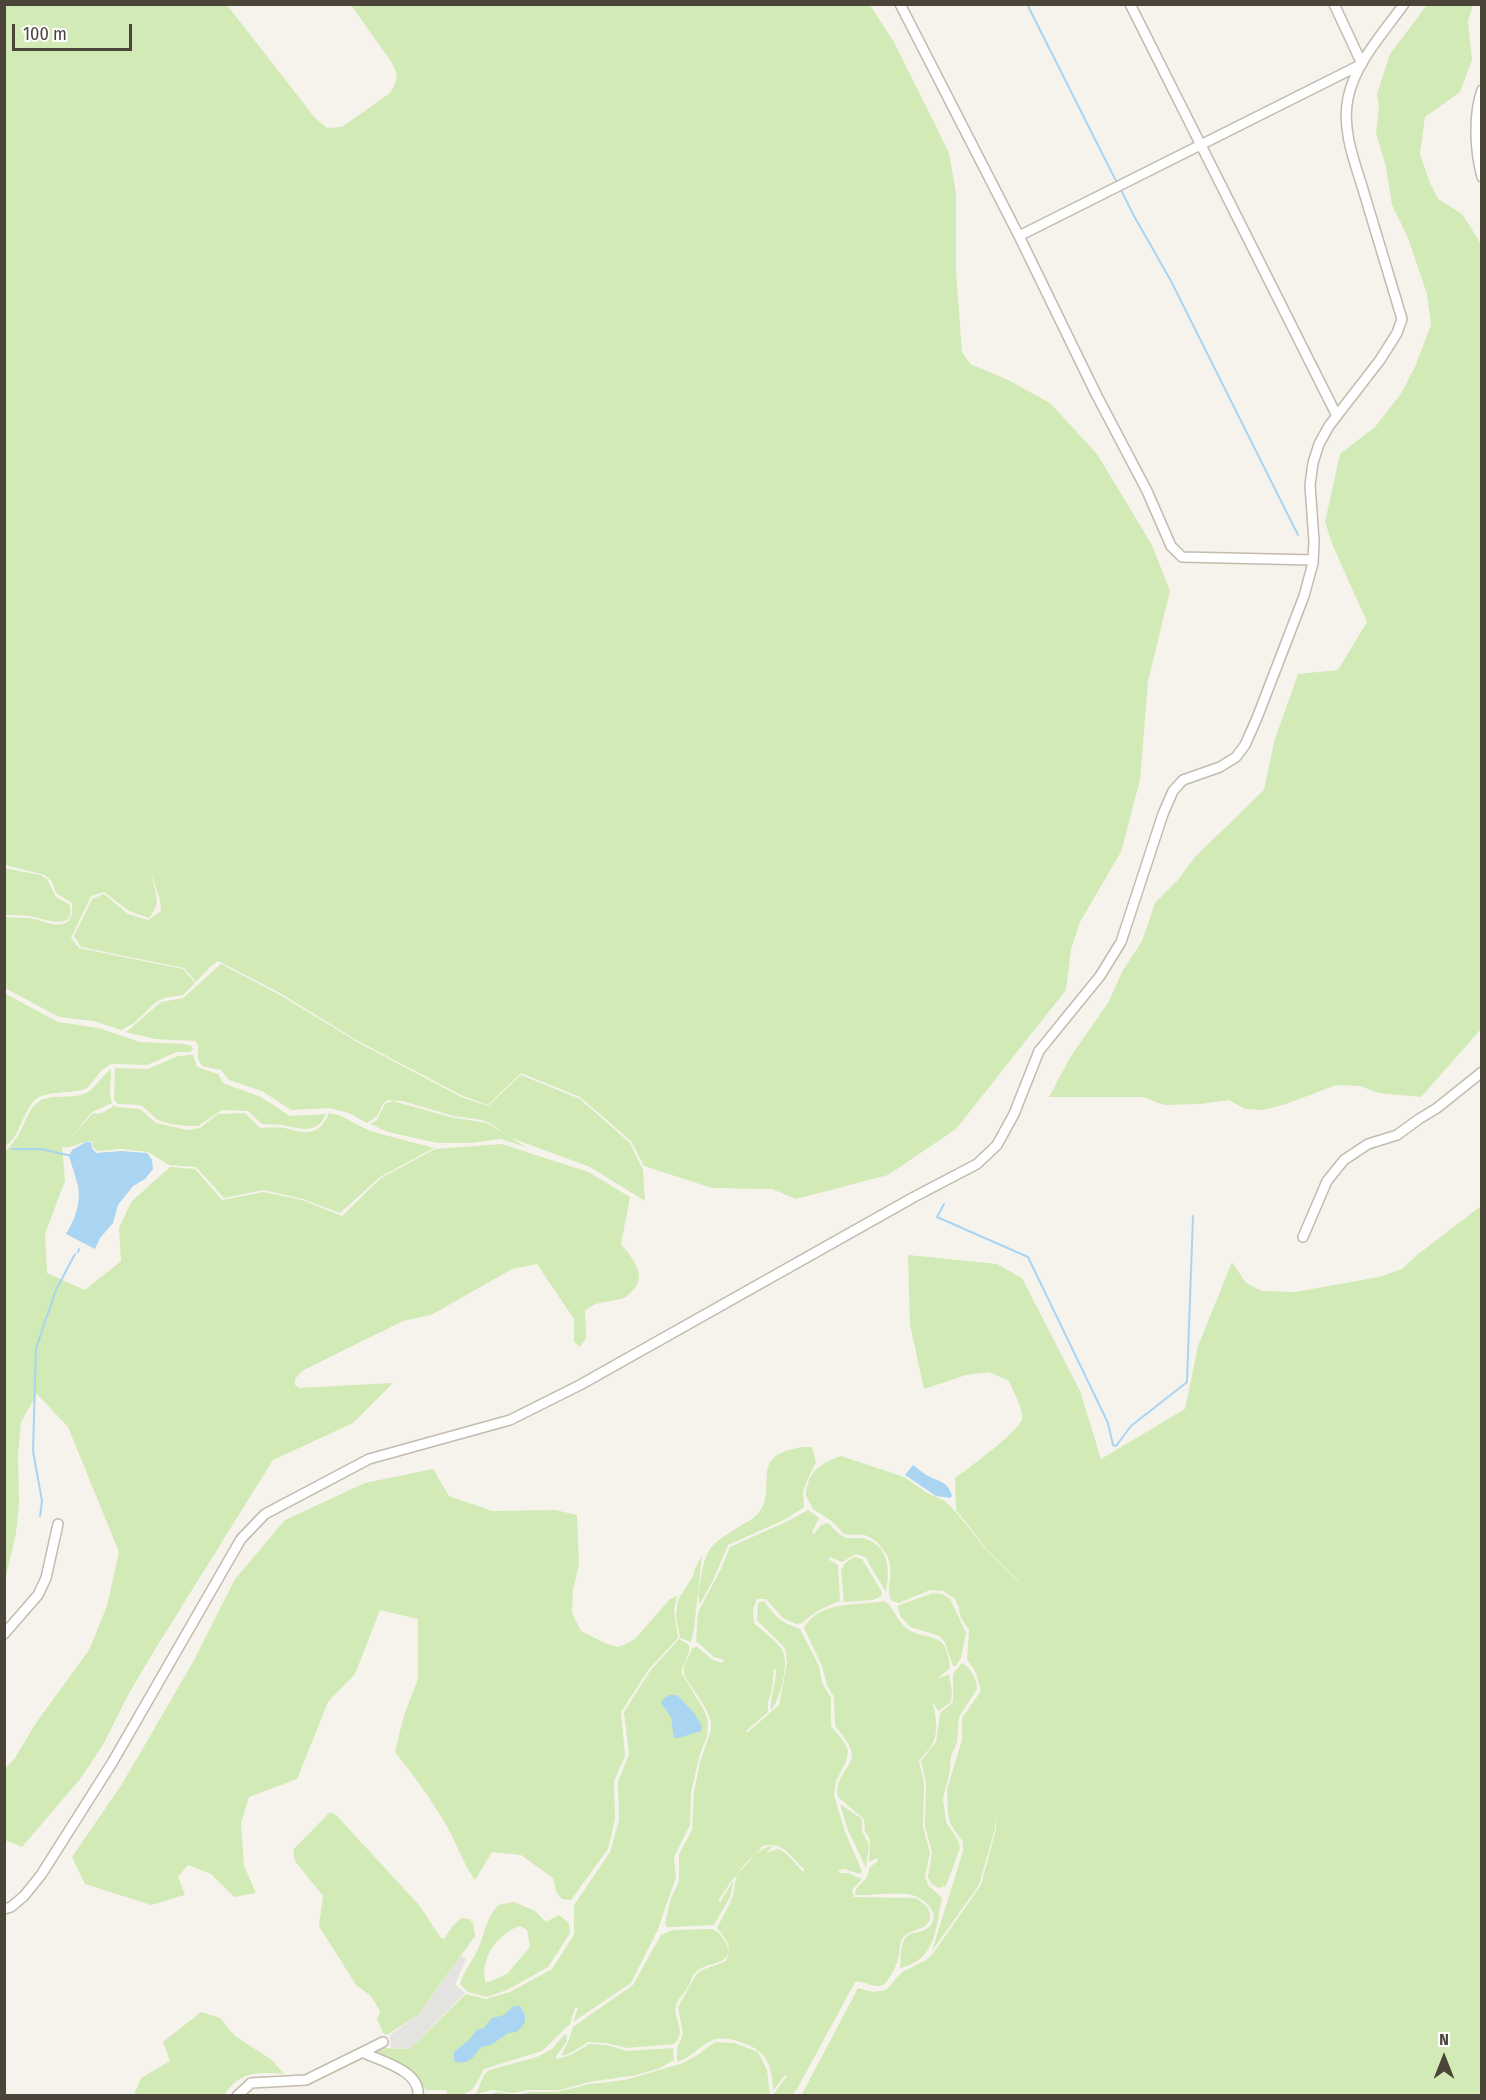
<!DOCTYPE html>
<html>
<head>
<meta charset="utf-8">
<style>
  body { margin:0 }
  #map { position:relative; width:1486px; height:2100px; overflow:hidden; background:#f6f3ec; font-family:"Fira Sans Condensed",sans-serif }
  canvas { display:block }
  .frame { position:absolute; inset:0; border:6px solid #4b4439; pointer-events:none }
  .north { position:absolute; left:1414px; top:2028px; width:60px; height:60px; -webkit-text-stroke:4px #fff; paint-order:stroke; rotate:0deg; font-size:16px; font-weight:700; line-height:24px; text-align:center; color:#4b4439 }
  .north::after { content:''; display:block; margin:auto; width:21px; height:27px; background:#4b4439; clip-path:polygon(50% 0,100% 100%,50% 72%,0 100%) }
  .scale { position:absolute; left:12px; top:24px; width:120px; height:27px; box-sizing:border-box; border:3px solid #4b4439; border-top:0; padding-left:8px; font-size:18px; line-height:21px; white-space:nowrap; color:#4b4439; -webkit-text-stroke:4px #fff; paint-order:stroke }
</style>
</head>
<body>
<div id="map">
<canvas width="1486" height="2100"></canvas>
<div class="frame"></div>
<div class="north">N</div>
<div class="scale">100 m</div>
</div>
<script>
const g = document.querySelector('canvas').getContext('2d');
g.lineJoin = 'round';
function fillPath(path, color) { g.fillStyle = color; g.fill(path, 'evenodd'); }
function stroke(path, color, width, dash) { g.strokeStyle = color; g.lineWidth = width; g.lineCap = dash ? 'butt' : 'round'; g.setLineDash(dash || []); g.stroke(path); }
const green = new Path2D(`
  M 5,4 L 227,5 L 315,118 L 327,128 L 342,127 L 390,93 L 395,84 L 397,74 L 392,63 L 351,5 L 870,5 L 894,42 L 949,153 L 956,194 L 956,271 L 962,352 L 970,364 L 1006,379 L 1050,403 L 1097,454 L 1152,545 L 1170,591 L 1148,681 L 1140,780 L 1121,852 L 1080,922 L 1071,949 L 1066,990 L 956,1129 L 888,1175 L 796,1199 L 772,1189 L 712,1188 L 644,1166 L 631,1141 L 580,1097 L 521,1073 L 488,1105 L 461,1095 L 358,1041 L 280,993 L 218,961 L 209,968 L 196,982 L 184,968 L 81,947 L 74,936 L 92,899 L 104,894 L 128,914 L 148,920 L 161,911 L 160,899 L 152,876 C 154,892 163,902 149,918 L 129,911 L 104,892 L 91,896 L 71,938 L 79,948 L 183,969 L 195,983 L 183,995 L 164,998 L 156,1002 L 134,1023 L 121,1030 L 94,1021 L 59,1017 L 5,988 L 5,917 C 14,918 25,917 35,919 C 48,922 54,928 68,922 L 72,914 L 72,903 L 56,893 L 52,882 L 45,875 L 5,865 Z
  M 1427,5 L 1473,5 L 1468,21 L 1472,60 L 1460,92 L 1425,117 L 1420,154 L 1430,183 L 1438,199 L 1462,214 L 1481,244 L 1481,1029 L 1421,1097 L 1379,1093 L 1360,1086 L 1336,1085 L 1286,1104 L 1263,1110 L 1245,1109 L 1229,1100 L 1200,1104 L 1164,1105 L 1143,1097 L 1049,1097 L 1071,1056 L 1108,1003 L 1123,970 L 1142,941 L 1155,903 L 1178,880 L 1195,857 L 1264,790 L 1274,742 L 1298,674 L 1338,670 L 1367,622 L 1333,546 L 1325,522 L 1340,454 L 1375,427 L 1400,395 L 1415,367 L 1431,325 L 1427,294 L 1408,238 L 1392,205 L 1386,167 L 1376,133 L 1379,109 L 1377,94 L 1390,54 Z
  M 4,868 L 40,875 L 47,879 L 56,897 L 70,905 C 75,933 43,918 29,916 C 21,915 13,915 5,915 Z
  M 221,964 L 280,995 L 359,1043 L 461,1097 L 488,1106 L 521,1075 L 580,1099 L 630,1143 L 643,1170 L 645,1201 L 590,1167 L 509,1137 L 490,1123 L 482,1120 L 454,1116 L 402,1101 L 389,1100 L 384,1102 L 377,1116 L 367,1123 L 349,1113 L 330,1108 L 291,1110 L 262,1091 L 229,1080 L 221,1070 L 202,1066 L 198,1059 L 198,1044 L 195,1041 L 155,1039 L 126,1032 L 161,1002 L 183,998 Z
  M 4,993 L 58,1022 L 99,1028 L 140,1042 L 185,1044 L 191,1046 L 193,1049 L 190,1052 L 177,1052 L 147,1065 L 111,1064 L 102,1070 L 86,1089 C 72,1093 53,1091 39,1097 C 23,1106 22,1135 5,1147 Z
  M 189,1055 L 193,1055 L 197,1067 L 218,1074 L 223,1083 L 261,1097 L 290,1116 L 326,1114 C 317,1136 299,1128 281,1125 C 275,1124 269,1125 262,1124 L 248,1111 L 222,1110 L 198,1126 L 188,1126 L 170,1124 L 158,1120 L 141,1105 L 118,1104 L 114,1100 L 115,1068 L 148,1069 L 178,1056 Z
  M 111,1069 L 110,1095 L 112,1103 L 92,1112 L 67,1142 L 93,1113 C 101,1116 108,1109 115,1105 L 116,1107 L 140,1109 L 156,1123 L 187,1130 L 200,1128 L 218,1114 L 245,1113 L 260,1128 C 268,1127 277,1127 285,1128 C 306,1134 319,1137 329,1113 L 339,1115 L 370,1131 L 434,1148 L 380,1177 L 340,1213 L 303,1199 L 263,1190 L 224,1198 L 196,1167 L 169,1165 L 148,1152 L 121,1149 L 97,1151 L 93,1147 L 92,1141 C 81,1141 73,1149 62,1147 L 65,1181 L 45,1234 L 47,1273 L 85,1290 L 121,1261 L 119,1228 L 131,1202 L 170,1167 L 195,1169 L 222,1200 L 263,1192 L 302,1200 L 342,1216 L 381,1178 L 435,1149 L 502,1144 L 588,1172 L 630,1197 L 621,1244 C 631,1256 647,1274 634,1289 C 631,1292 628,1296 624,1298 C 609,1303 597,1300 585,1311 L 586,1338 L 580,1347 L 574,1342 L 574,1319 L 537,1264 L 512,1269 L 431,1315 L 403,1321 L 302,1371 L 295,1379 L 295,1385 L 299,1388 L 393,1383 L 353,1423 L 273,1460 L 154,1651 L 128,1695 L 104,1743 L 81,1778 L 22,1847 L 5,1840 L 5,1769 L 15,1758 L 36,1723 L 89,1650 L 107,1606 L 119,1552 L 68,1427 L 37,1394 L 21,1422 L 18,1454 L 19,1503 L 16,1533 L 5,1581 L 5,1151 C 23,1137 26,1110 38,1102 C 52,1092 73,1101 88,1092 C 97,1086 103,1075 111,1069 Z
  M 393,1101 L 450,1117 L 487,1123 L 526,1147 L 500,1139 L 471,1143 L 438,1143 L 388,1132 L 370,1124 L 377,1120 L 385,1104 Z
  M 1481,1206 L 1481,2095 L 801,2096 L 858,1988 L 873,1992 L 886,1990 L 902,1972 L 926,1960 L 934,1952 L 981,1885 L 996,1829 L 995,1814 L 995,1829 L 979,1885 L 932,1951 L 963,1851 L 963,1842 L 951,1825 L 948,1815 L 947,1789 L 962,1740 L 962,1718 L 981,1691 L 976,1673 L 967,1659 L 969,1630 L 960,1616 L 959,1607 L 954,1598 L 943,1591 L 930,1590 L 899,1603 L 892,1601 C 882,1589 900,1569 882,1548 C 878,1543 873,1538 867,1536 C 860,1533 851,1536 844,1534 L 833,1522 L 813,1509 L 806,1496 C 807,1472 820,1463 841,1456 L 904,1477 L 927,1493 L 945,1501 L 955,1511 L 989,1553 L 1070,1632 L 989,1552 L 956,1510 L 955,1478 C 969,1468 1015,1434 1022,1420 C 1025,1412 1012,1389 1009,1381 L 989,1372 L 966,1375 L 924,1389 L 910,1325 L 908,1255 L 997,1264 L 1022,1278 L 1080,1391 L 1101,1459 L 1185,1409 L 1198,1346 L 1232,1262 L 1246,1283 L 1262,1291 L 1295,1292 L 1379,1277 L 1402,1269 L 1417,1255 Z
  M 803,1447 L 812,1447 L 816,1462 L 806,1483 L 803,1492 L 804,1507 L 786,1519 L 728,1545 L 713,1580 L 700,1604 C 697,1596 699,1586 701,1577 C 707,1543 714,1543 742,1525 C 747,1522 753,1519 757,1515 C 781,1487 744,1456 803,1447 Z
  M 433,1469 L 449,1496 L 492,1511 L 555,1510 L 577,1515 L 579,1565 L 573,1590 L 572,1613 L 581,1631 L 605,1643 L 618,1647 L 626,1644 L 635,1639 L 670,1599 L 677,1596 L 674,1611 L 678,1638 L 649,1669 L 621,1712 L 625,1756 L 614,1781 L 615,1819 L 608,1849 L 571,1900 L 562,1899 L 556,1891 L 553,1878 L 521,1855 L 492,1852 L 475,1880 C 464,1865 458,1847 449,1830 C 433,1802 415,1777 395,1752 L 404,1715 L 418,1679 L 418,1619 L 380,1610 L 355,1674 L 328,1702 L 297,1779 L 249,1797 L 241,1823 L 244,1866 L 256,1893 L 234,1897 L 211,1874 L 188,1865 L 178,1877 L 185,1895 L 151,1905 L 85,1884 L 72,1857 L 122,1784 L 192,1664 L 235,1579 L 285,1520 L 365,1483 Z
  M 808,1510 L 819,1518 L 812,1532 L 814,1534 L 821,1525 L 828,1523 C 834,1528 839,1536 847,1538 C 853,1539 860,1537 866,1539 C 890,1547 890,1572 886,1592 L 865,1557 L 856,1554 L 842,1562 L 830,1557 L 828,1559 L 838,1565 L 840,1601 C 824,1607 814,1612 802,1623 L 796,1624 L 783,1618 L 766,1599 L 757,1599 L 753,1609 L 754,1623 C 763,1632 775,1639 782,1650 C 790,1662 780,1701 771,1710 C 770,1697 776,1684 776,1669 L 774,1669 L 772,1689 L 768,1702 L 768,1712 L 746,1731 L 748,1732 L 779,1705 L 787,1663 L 785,1648 L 757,1620 L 758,1603 L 764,1601 C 779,1620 777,1620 800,1629 L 819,1666 L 822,1683 L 831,1698 L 831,1726 L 844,1742 L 848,1751 L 846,1762 L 836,1781 L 834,1795 L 845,1832 L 862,1871 L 860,1874 L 844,1869 L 839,1870 L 839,1873 L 848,1873 L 862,1879 L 852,1890 L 854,1897 L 915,1898 C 922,1902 929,1906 930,1915 C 932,1932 907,1927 901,1941 C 899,1947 900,1953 898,1959 C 896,1968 890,1977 885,1984 C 873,1990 866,1980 855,1982 L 797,2089 L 792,2095 L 773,2095 L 787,2076 L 785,2075 L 773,2091 C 772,2064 767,2050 740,2042 C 732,2039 721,2037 713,2040 C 699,2046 692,2057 677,2062 L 677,2048 L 683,2034 L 678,2007 L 696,1975 L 702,1970 L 726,1961 C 733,1947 726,1939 717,1928 C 722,1918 728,1908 732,1898 C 735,1891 734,1882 737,1875 C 743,1864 760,1847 773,1846 L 766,1853 L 778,1849 L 787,1854 L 803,1872 L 804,1869 C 790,1857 784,1841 763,1846 L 732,1880 L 718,1901 L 720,1902 L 734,1880 L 730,1897 L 714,1925 L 673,1927 L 667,1927 L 665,1924 L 671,1898 L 679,1881 L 679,1854 L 692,1830 L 694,1792 L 700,1762 L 711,1730 L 711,1722 L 706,1709 L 684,1675 L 684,1666 L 692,1649 L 696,1646 L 713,1660 L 723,1663 L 724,1660 L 714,1657 L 696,1641 L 698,1612 L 722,1567 L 730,1547 L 786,1522 Z
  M 702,1555 L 694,1629 L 691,1642 L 680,1638 L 676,1616 L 678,1600 L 693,1576 L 696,1566 Z
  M 854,1557 L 862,1559 L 882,1592 L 881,1596 L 873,1600 L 844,1602 L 841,1571 L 844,1564 Z
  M 933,1593 L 942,1594 L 950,1599 L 966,1633 L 961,1658 L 956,1666 L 953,1666 L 945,1643 L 940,1636 L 910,1627 L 901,1617 L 897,1606 Z
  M 885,1601 C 894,1608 896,1619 905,1627 C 925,1644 947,1626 950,1668 L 937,1679 L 949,1674 L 952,1692 L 951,1702 L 938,1711 L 934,1704 L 933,1704 C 936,1717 939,1733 932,1745 C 928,1751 923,1755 919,1761 L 924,1784 L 923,1827 L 930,1853 L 925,1876 L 928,1885 L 942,1898 C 936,1928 936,1960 900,1968 C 901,1959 900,1949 904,1940 C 908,1931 921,1934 928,1928 C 945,1914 921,1895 907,1894 C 889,1892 872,1896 855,1895 L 856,1889 L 867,1877 L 870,1867 L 878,1861 L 877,1858 L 869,1862 L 870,1839 L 865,1832 L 864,1819 L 838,1797 C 834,1761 873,1770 835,1726 L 834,1697 L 827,1685 L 822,1666 L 804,1628 C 819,1600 858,1606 885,1601 Z
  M 679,1639 L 689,1645 L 689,1652 L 681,1672 L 704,1710 L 708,1721 L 707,1736 L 700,1754 L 691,1792 L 690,1825 L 674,1857 L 676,1877 L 658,1929 L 631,1983 L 573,2022 L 578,2008 L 575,2008 L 570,2024 L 542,2051 L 484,2069 C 473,2089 474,2095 448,2095 L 446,2090 L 426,2090 L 419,2083 L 375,2055 L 375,2050 L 383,2048 L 410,2049 L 466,1994 L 486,1999 L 510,1992 L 552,1969 L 574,1935 L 574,1905 L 610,1852 L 619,1820 L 618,1782 L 629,1754 L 624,1712 L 650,1671 Z
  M 962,1663 C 970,1667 977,1679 977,1689 L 959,1717 L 957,1742 L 951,1756 L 950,1770 L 943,1799 L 946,1822 L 958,1840 L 960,1848 L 946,1886 L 938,1888 L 931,1883 L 928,1877 L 932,1852 L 925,1826 L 926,1783 L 921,1761 L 936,1742 L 940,1713 L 953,1702 L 953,1674 Z
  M 840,1804 L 862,1819 L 862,1831 L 869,1845 L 866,1868 L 848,1830 Z
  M 330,1812 L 336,1815 L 419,1905 L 441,1938 L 444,1939 L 452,1927 L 461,1918 L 469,1919 L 473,1923 L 475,1936 L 418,2015 L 387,2035 L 383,2033 L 377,2019 L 380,2011 L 371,1996 L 356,1985 L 319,1926 L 323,1896 L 295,1861 L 293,1850 Z
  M 514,1902 L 535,1911 L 546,1922 L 559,1915 L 569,1923 L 570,1933 L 548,1967 L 509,1989 L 487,1997 L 468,1992 L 460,1984 C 464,1971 472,1961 478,1949 C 486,1931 484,1923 498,1905 ZM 520,1926 L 527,1930 L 530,1947 L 507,1974 L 486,1983 C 478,1960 499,1932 520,1926 Z
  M 712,1929 C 718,1931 721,1935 725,1941 C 739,1966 704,1961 695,1973 C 692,1976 691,1981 689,1985 C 686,1992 678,1998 676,2005 C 672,2019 688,2031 674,2044 L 627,2048 L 606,2043 L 588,2042 L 569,2054 L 561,2056 L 569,2040 L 573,2027 L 633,1985 L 661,1935 L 673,1930 Z
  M 201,2012 L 220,2018 L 235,2036 L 272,2060 L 284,2074 C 256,2072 241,2071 224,2095 L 134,2095 L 141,2078 L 170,2061 L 163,2042 Z
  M 566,2033 L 567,2041 L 556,2056 L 557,2059 L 571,2055 L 589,2044 L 607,2045 L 627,2051 L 673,2048 L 674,2060 L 660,2068 L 636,2075 L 589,2082 L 560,2090 L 527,2090 L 514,2093 L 492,2090 L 476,2094 L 484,2075 L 489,2070 L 537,2057 L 552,2049 Z
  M 715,2042 L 735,2043 L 758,2052 L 767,2070 L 770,2095 L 484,2095 L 499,2092 L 516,2095 L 530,2092 L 557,2092 L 590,2084 L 625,2080 L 683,2063 L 696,2056 Z`);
const parking = new Path2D(`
  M 461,1956 L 466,1959 L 455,1985 L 465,1993 L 410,2049 L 391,2048 L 390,2035 L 418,2015 Z`);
const water = new Path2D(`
  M 86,1142 L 91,1142 L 92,1148 L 96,1153 L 121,1151 L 147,1153 L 152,1160 L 153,1169 L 145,1179 L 133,1186 L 118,1205 L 113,1223 L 100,1238 L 95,1249 L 66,1234 C 76,1218 83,1198 76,1179 C 74,1171 71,1164 69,1156 L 72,1150 Z
  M 913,1465 C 917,1467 921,1472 925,1474 C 937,1482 948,1480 952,1496 L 950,1498 L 936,1496 L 905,1475 Z
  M 670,1695 L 677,1695 L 694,1713 L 702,1726 L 701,1731 C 692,1733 682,1738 674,1738 L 671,1717 L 661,1703 L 664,1698 Z
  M 514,2006 L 520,2006 L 525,2015 L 525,2022 L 521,2028 L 516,2032 L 508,2033 L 491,2045 L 481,2047 C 474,2056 468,2067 454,2061 L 454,2052 L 468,2041 L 477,2030 L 484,2028 L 492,2018 L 504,2015 Z`);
const stream = new Path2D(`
  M 1027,4 L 1117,183
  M 1120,188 L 1134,216 L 1171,281 L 1298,535
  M 12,1149 L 41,1149 L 72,1156
  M 944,1204 L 937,1217 L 1028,1257 L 1108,1423 L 1113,1445 L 1116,1446 L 1131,1426 L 1187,1382 L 1193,1216
  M 78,1252 L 79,1249
  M 40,1516 L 42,1501 L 33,1451 L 36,1348 L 56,1290 L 75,1254`);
const minor = new Path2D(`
  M 900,4 L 1019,236 L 1096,394 L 1147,491 L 1171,546 L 1182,557 L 1313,560
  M 1130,4 L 1337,416
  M 1482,90 C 1473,116 1475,151 1482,177
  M 1019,236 L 1362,64 L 1334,4
  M 1303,1237 L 1327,1181 L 1344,1160 L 1368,1144 L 1397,1135 L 1419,1119 L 1437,1108 L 1482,1072
  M 4,1634 L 38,1595 L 46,1578 L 58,1524
  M 4,1909 L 11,1907 L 24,1896 L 41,1875 L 112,1763 L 241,1539 L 265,1514 L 369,1459 L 510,1420 L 580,1385 L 914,1197 L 977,1164 L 997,1145 L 1014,1114 L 1039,1051 L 1100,976 L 1121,942 L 1163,814 L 1173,791 L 1183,780 L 1220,767 L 1236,757 L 1245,745 L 1257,718 L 1304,596 L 1313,563 L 1314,541 L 1310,485 L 1313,463 L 1319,444 L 1329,426 L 1380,360 L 1397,333 L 1402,319 C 1390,278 1377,237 1365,196 C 1356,165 1341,131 1348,98 C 1355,63 1384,32 1404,4
  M 364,2053 C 381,2061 421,2071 418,2096
  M 237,2096 L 251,2083 L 306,2080 L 383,2042`);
fillPath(green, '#d2eab5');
fillPath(parking, '#e5e3e0');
fillPath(water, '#a9d4f2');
stroke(stream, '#a9d4f2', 2);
stroke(minor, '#c2bbae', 12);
stroke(minor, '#fff', 9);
</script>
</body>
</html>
